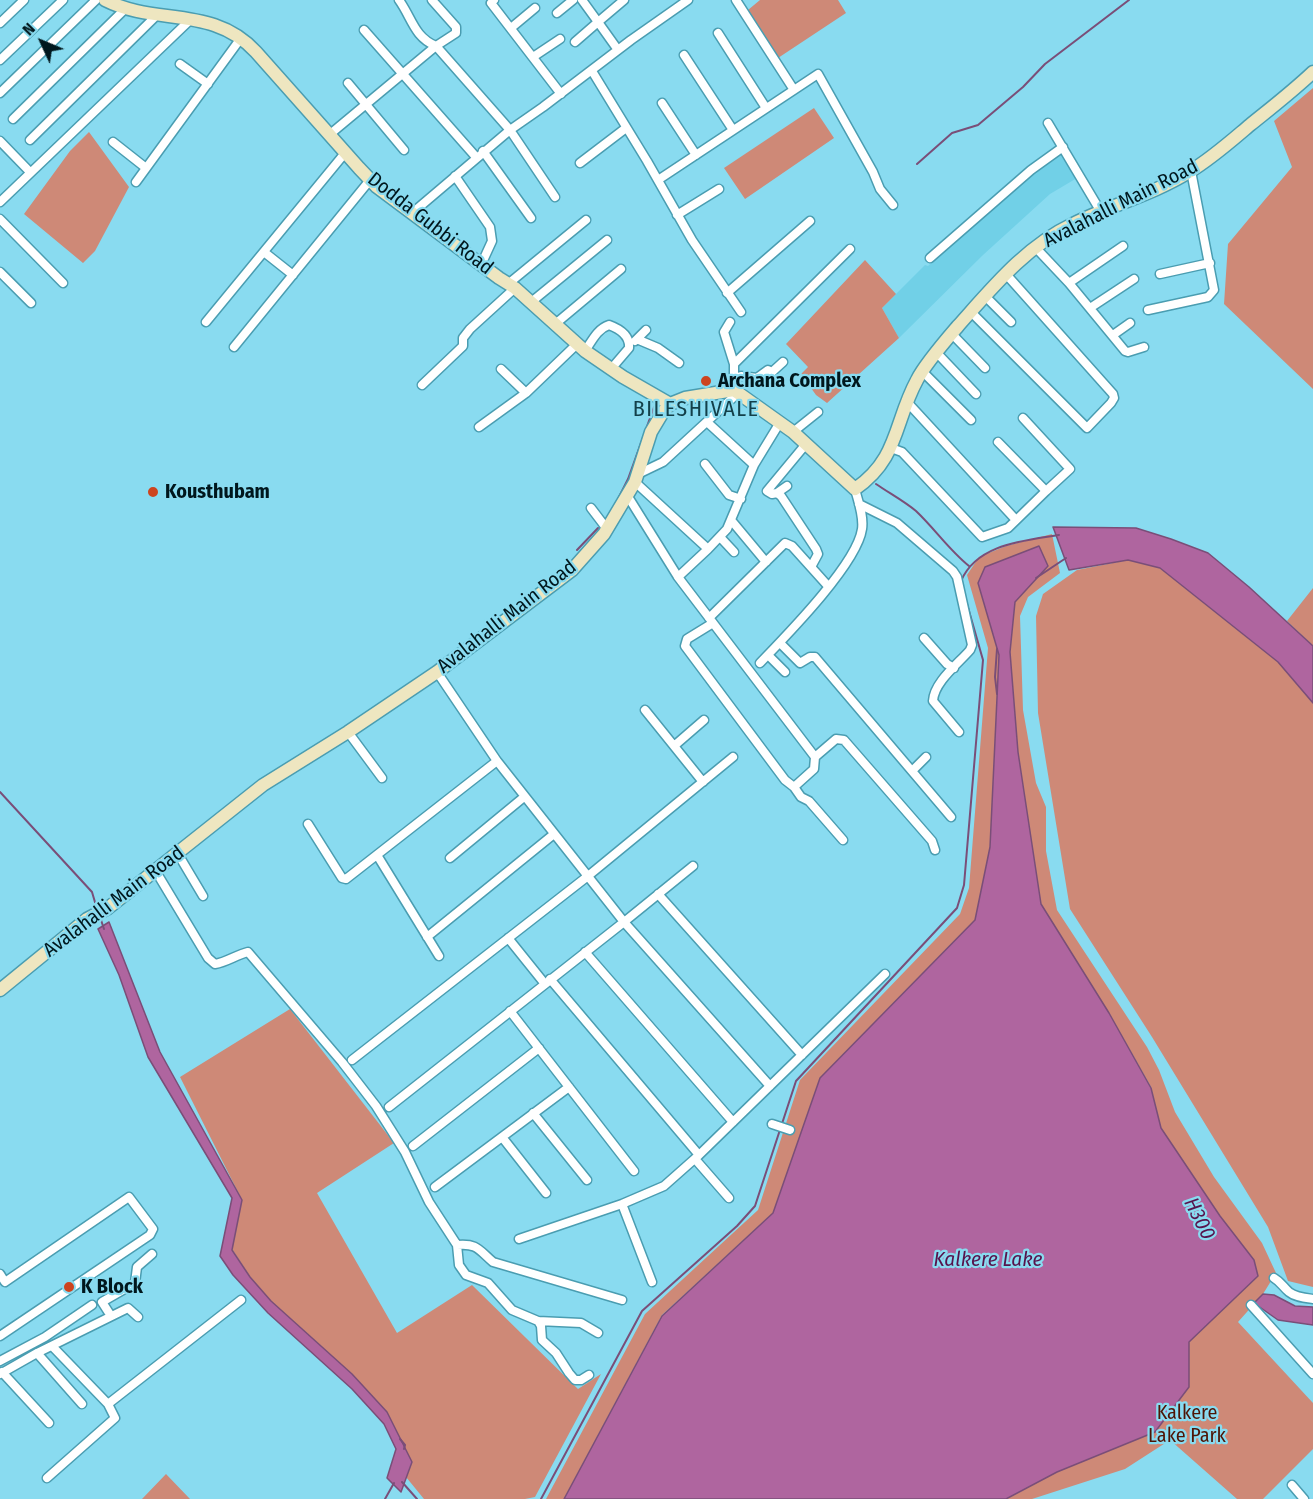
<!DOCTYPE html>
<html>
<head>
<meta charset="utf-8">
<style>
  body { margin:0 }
  #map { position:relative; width:1313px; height:1499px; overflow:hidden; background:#89dbf0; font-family:"Fira Sans Condensed",sans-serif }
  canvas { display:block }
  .north { position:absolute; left:12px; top:12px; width:60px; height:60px; -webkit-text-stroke:4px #89dbf0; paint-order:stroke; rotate:314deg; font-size:16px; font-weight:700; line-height:24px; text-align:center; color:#00171d }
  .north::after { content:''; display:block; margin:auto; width:21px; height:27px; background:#00171d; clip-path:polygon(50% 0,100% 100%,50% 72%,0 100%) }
</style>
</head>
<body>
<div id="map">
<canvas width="1313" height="1499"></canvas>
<div class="north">N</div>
</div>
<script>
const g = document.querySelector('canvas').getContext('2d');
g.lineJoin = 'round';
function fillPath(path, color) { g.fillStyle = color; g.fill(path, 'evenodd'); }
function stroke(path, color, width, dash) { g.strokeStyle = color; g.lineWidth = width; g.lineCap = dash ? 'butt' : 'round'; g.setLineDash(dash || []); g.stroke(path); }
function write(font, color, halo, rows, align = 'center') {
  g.font = font + ' "Fira Sans Condensed",sans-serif'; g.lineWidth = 4.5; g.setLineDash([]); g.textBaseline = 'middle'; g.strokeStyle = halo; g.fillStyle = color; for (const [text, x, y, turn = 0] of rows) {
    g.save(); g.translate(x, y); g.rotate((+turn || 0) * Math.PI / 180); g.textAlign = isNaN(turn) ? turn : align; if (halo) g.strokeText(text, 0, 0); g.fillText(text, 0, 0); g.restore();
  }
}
const built = new Path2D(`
  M 1061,151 L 1077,178 L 1050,194 L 983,255 L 899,338 L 882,308 L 925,265 L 928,266 L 963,233 Z`);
const green = new Path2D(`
  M 760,0 L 838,0 L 846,13 L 778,58 L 748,10 Z
  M 1313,88 L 1313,389 L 1224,304 L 1228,244 L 1292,167 L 1274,121 Z
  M 814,108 L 834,138 L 745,199 L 724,168 Z
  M 89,132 L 129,187 L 95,251 L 83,263 L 24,214 L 70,151 Z
  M 865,260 L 896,294 L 882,308 L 899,338 L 827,403 L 816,395 L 801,374 L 808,367 L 786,344 Z
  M 1052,534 L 1060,573 L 1028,597 L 1020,616 L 1023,710 L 1036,783 L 1046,807 L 1046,851 L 1057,910 L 1147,1047 L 1159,1070 L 1175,1112 L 1214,1177 L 1262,1243 L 1276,1273 L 1263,1294 L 1238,1322 L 1313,1403 L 1313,1449 L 1263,1499 L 1237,1499 L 1170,1440 L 1125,1469 L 1032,1499 L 1006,1499 L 1057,1472 L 1189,1387 L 1189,1342 L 1258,1276 L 1254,1260 L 1220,1216 L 1161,1128 L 1151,1087 L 1109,1013 L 1041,904 L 1018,752 L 1010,652 L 1015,602 L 1048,566 L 978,583 L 999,655 L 990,847 L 975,920 L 820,1078 L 773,1213 L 662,1315 L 564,1499 L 546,1499 L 645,1314 L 758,1210 L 800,1080 L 960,914 L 969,888 L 988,648 L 967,575 L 979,557 L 1006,546 Z
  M 1128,560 L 1160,568 L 1278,662 L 1313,703 L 1313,1287 L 1288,1281 L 1268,1227 L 1152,1037 L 1070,909 L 1038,713 L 1036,616 L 1043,594 L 1077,570 Z
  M 1313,588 L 1313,646 L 1287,621 Z
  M 290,1009 L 394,1143 L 317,1193 L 397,1333 L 472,1285 L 578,1389 L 601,1374 L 535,1497 L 525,1499 L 424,1499 L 406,1477 L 412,1462 L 387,1412 L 352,1374 L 271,1301 L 250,1277 L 232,1249 L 242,1200 L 180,1077 Z
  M 166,1474 L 190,1499 L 142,1499 Z`);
const water = new Path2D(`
  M 1053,527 L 1136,528 L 1171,539 L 1208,553 L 1249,587 L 1313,646 L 1313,703 L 1278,662 L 1160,568 L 1128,560 L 1069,570 Z
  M 1039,546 L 1048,566 L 1015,602 L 1010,652 L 1018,752 L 1041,904 L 1109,1013 L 1151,1088 L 1161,1128 L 1220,1216 L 1254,1260 L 1258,1276 L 1189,1342 L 1189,1387 L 1155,1432 L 1057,1472 L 1006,1499 L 564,1499 L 662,1316 L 773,1213 L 820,1078 L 975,920 L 990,847 L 999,655 L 978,583 L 985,567 Z
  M 109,922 L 160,1052 L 242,1200 L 232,1250 L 250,1277 L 271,1301 L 352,1374 L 387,1412 L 412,1462 L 401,1492 L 387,1478 L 396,1449 L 384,1424 L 352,1389 L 268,1313 L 233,1275 L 220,1256 L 232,1198 L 148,1057 L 119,975 L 98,929 Z
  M 1263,1294 L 1274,1295 L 1295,1306 L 1313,1307 L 1313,1325 L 1278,1320 L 1254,1303 Z`);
const stream = new Path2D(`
  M 917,164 L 952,133 L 978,125 L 1023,87 L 1045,64 L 1129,0
  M 876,484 C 889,493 904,501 916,511 C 935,529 949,550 969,566
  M 618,499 L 628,479 L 654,407
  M 577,550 L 598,528
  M 1036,578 L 1066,558
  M 961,581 C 977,544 1023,541 1059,535
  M 997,649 L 995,677 L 997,694
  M 0,792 L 92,892 L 97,909
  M 100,917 L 104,929
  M 400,1439 L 405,1445 L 404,1449
  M 402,1482 L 417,1499
  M 385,1499 L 394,1483
  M 541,1499 L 642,1311 L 737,1226 L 755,1206 L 796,1081 L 957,908 L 964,885 L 983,660 L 967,604`);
const minor = new Path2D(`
  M 399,0 C 412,18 414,37 436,46 L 510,130 L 555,197
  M 494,0 L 491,3 L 561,94
  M 736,0 L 794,90
  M 557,13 L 573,0
  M 0,23 L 24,0
  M 511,28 L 535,8
  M 364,30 L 476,157
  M 718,33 L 766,108
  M 575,42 L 598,22 L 582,0
  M 618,50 L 598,22 L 624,0
  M 684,55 L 733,130
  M 533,57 L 560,39
  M 0,60 L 63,0
  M 180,64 L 208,84
  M 592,71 L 647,161 L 692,240 L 741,312
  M 348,83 L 404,150
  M 0,93 L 96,0
  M 662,103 L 696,155
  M 13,119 L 126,8
  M 1048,123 L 1101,212
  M 329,135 L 436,46 L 456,33 L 456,27 L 432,0
  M 30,140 L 158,14
  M 0,141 L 30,172
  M 113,142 L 146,168
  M 483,151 L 531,218
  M 580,163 L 626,128
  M 455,176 L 490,227 L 492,241 L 481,265
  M 658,180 L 818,74 L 873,172 L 880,189 L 893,205
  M 136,182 L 241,38
  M 0,202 L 190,20
  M 411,214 L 510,130 L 543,107 L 631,40 L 688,0
  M 677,215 L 719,189
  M 0,219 L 63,283
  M 1036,248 L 1069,283 L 1125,351 L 1128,352 L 1144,347
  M 264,252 L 293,275
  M 930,258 L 1031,170 L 1063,147
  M 0,272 L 31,303
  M 1160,274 L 1210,263
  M 1069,283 L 1123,246
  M 508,284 L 586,220
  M 727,293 L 810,221
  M 985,296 L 1011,322
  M 530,303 L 607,240
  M 1090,308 L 1134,279
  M 1148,310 L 1208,297 L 1214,290 L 1191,171
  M 971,312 L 1087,428 L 1111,403 L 1114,398 L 1113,394 L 1005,273
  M 206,322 L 345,153
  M 730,322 L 724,332 L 734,364
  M 554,325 L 621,269
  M 952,334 L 985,368
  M 1113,335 L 1130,323
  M 639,340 L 658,348 L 679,363
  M 635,341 L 646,330
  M 234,347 L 370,180
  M 585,351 C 592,341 597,329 609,325 C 620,329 630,336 629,348 L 611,369
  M 937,353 L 976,394
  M 501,369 L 526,393
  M 923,372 L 971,420
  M 734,378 L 741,376 L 757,378 L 768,370 L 772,372 L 783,362
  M 422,385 L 463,346 L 463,338 L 470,329 L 515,288
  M 734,390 L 734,364 L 850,249
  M 908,403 L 1016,520
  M 1023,418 L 1070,469 L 1046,491
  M 707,422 L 754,465
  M 479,427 L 526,393 L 577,344
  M 793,432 L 818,412
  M 806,444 L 767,491 L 772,494 L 777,493 L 781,496 L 816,549 L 818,554 L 811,567
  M 891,448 L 902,452 L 982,537 L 1008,528 L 1046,491 L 998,442
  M 705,464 L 729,495 L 741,499
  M 638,474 L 663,462 L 738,393
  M 635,482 L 708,549
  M 777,493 L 787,486
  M 627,495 L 678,577 L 815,757 L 814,769 L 794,787 L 785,780 L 685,646 L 687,639 L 713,623
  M 859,504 L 897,523 L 953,571 L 957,577 L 972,645 L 970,650 C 958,664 934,682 933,701 L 959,732
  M 591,508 L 607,529
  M 731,520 L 766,562
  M 720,537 L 734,552
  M 678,577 L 708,549 L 727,529 L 754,465 L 779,424
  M 709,618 L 785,543 L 792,546 L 828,586
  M 924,638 L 947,664 L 954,668
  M 780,643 L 800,663 L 810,657 L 815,657 L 951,817
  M 768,655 L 785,672
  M 760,663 C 786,636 857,564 862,529 C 864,516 858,501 855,489
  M 645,710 L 703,782
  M 348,732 L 382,778
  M 674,746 L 704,720
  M 815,757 L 836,739 L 844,740 L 932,841 L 935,850
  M 912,771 L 926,757
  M 794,787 L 801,797 L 809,801 L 843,840
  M 308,824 L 342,878 L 346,879 L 497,761
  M 178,854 L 203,896
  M 377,855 L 439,956
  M 450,858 L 524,797
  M 693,866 L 624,922 L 770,1086
  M 155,870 L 208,958 L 215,964 C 227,962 236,955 248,952 L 342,1062 L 376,1106 L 405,1152 L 429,1202 L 457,1245 L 459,1265 L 466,1275 L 488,1283 L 512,1310 L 538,1321 L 581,1323 L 598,1333
  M 658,894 L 802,1055
  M 427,937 L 554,834
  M 508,938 L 545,984
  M 585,952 L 733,1122
  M 550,979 L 699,1155
  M 510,1011 L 634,1171
  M 352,1060 L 588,876 L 733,757
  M 389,1107 L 624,922 L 497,761 L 437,672
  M 533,1113 L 587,1180
  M 772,1124 L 790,1130
  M 502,1137 L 546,1193
  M 413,1146 L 539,1048
  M 695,1159 L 729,1198
  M 435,1187 L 569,1087
  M 622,1204 L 652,1282
  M 519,1239 L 622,1204 L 664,1186 L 699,1155 L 885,974
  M 457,1245 C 477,1243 479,1250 493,1262 L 622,1300
  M 0,1274 L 5,1282 L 129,1197 L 153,1229 L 150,1235 L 0,1336
  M 1274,1278 C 1281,1282 1283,1287 1289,1292 C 1295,1297 1305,1298 1313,1299
  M 1251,1305 L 1313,1374
  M 111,1316 L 102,1302 L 135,1283 L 137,1267 L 152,1254
  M 538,1321 L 541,1326 L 542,1340 L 556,1353 L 569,1373 L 575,1380 L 581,1380 L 589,1375
  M 52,1346 L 108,1404 L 241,1300
  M 37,1353 L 82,1404
  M 0,1361 L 45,1337 L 92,1305
  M 2,1372 L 49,1423
  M 0,1374 L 37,1353 L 128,1308 L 138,1317
  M 47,1478 L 115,1418 L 108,1404
  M 1292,1485 L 1304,1499`);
const secondary = new Path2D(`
  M 105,0 C 156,26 213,5 256,52 L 359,168 L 377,187 L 499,278 L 515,288 L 585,351 L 623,377 L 670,404
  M 0,990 L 87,919 L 108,908 L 263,785 L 348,732 L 437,672 L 572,570 L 604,534 L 635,482 L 651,432 L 663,412 L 670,404 L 685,398 L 734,390 L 793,432 L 855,489 C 899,459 894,422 917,380 C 925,364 946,340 958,326 C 992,288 1026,246 1073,224 C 1111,205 1152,195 1189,172 C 1211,159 1231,141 1250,125 C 1271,108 1293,91 1313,72`);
const markers = [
  [706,381,6,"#cd441f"],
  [153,492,6,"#cd441f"],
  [69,1287,6,"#cd441f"]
];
const streetNames = [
  ["Avalahalli Main Road",1121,204,-27],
  ["Dodda Gubbi Road",430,224,38],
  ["Avalahalli Main Road",507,617,-38],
  ["Avalahalli Main Road",114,902,-37]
];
const poiNames = [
  ["Archana Complex",718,381],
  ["Kousthubam",165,492],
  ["K Block",81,1287]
];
const parkNames = [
  ["Kalkere",1187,1413],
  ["Lake Park",1187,1436]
];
const waterNames = [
  ["H300",1199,1219,63],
  ["Kalkere Lake",988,1260]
];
const quarterNames = [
  ["BILESHIVALE",696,410]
];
fillPath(built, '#71d0e7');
fillPath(green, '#ce8977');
fillPath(water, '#af659f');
stroke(water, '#7a4e78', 1.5);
stroke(stream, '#7a4e78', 2);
stroke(minor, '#4a9db1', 11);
stroke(secondary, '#4a9db1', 15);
stroke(minor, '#fff', 8);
stroke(secondary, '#eee6c0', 12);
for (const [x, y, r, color] of markers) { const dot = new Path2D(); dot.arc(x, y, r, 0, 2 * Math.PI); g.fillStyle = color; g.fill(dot); stroke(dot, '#89dbf0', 2); }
write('20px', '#00171d', '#89dbf0', streetNames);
write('bold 20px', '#00171d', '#89dbf0', poiNames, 'left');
write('20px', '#4e1405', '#89dbf0', parkNames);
write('italic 21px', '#57134c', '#89dbf0', waterNames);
g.letterSpacing = '1.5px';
write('22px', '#13404a', '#89dbf0', quarterNames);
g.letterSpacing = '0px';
</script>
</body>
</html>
